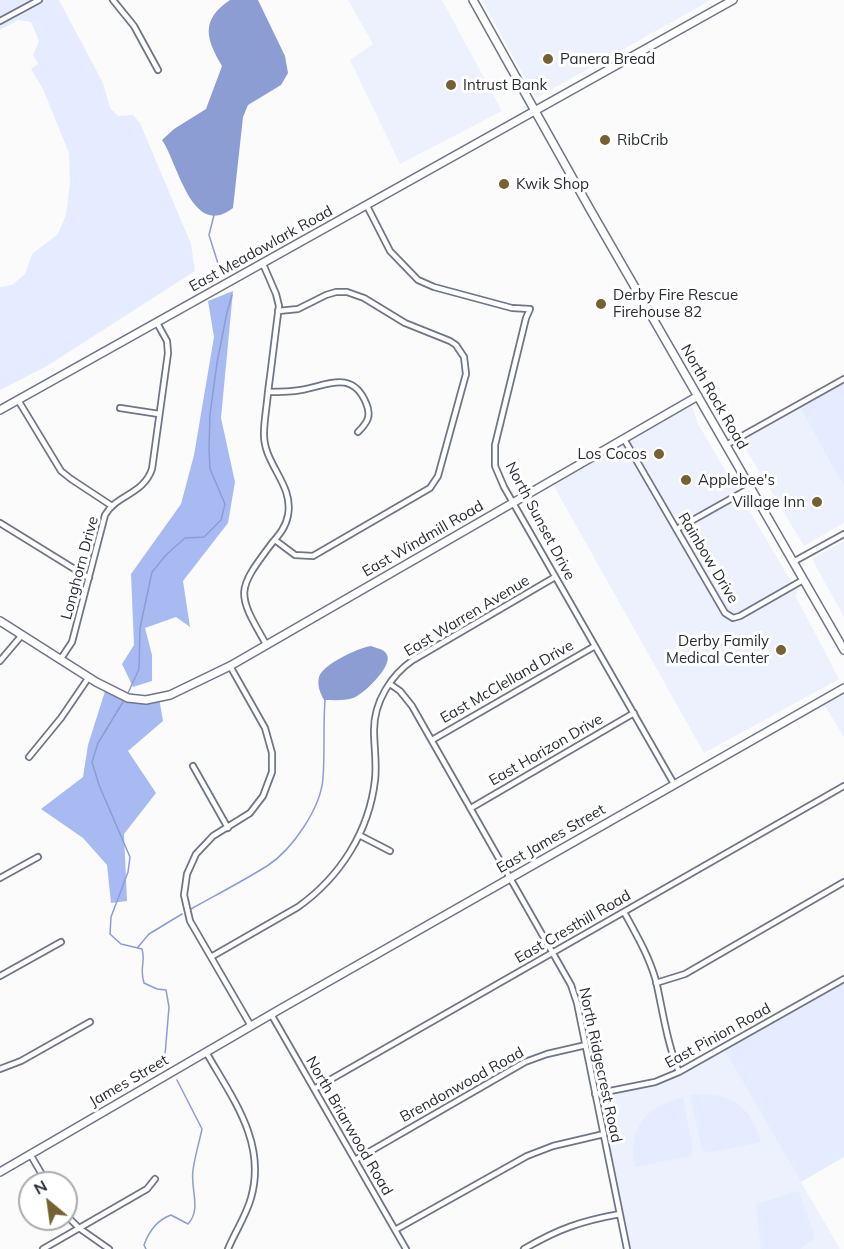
<!DOCTYPE html>
<html>
<head>
<meta charset="utf-8">
<style>
  body { margin:0 }
  #map { position:relative; width:844px; height:1249px; overflow:hidden; background:#fbfbfb; font-family:Mulish,sans-serif }
  canvas { display:block }
  .north { position:absolute; left:18px; top:1171px; width:60px; height:60px; box-sizing:border-box; background:#fff; border:2px solid #a9abae; border-radius:50%; rotate:331deg; font-size:16px; font-weight:700; line-height:24px; text-align:center; color:#292c34 }
  .north::after { content:''; display:block; margin:auto; width:21px; height:27px; background:#746331; clip-path:polygon(50% 0,100% 100%,50% 72%,0 100%) }
</style>
</head>
<body>
<div id="map">
<canvas width="844" height="1249"></canvas>
<div class="north">N</div>
</div>
<script>
const g = document.querySelector('canvas').getContext('2d');
g.lineJoin = 'round';
function fillPath(path, color) { g.fillStyle = color; g.fill(path, 'evenodd'); }
function stroke(path, color, width, dash) { g.strokeStyle = color; g.lineWidth = width; g.lineCap = dash ? 'butt' : 'round'; g.setLineDash(dash || []); g.stroke(path); }
function write(font, color, halo, rows, align = 'center') {
  g.font = font + ' Mulish,sans-serif'; g.lineWidth = 6; g.setLineDash([]); g.textBaseline = 'middle'; g.strokeStyle = halo; g.fillStyle = color; for (const [text, x, y, turn = 0] of rows) {
    g.save(); g.translate(x, y); g.rotate((+turn || 0) * Math.PI / 180); g.textAlign = isNaN(turn) ? turn : align; if (halo) g.strokeText(text, 0, 0); g.fillText(text, 0, 0); g.restore();
  }
}
const built = new Path2D(`
  M 348,0 L 442,0 L 502,111 L 400,164 L 350,60 L 373,44 Z
  M 482,0 L 711,0 L 536,98 Z
  M 691,404 L 698,424 L 798,593 L 795,595 L 839,679 L 704,753 L 551,481 Z
  M 800,408 L 844,487 L 844,523 L 804,546 L 741,441 Z
  M 844,541 L 844,617 L 812,559 Z
  M 844,693 L 844,736 L 843,736 L 824,704 Z
  M 723,1048 L 840,1249 L 625,1249 L 595,1094 L 655,1082 Z`);
const green = new Path2D(`
  M 0,0 L 59,0 L 103,83 L 110,108 L 118,116 L 133,115 L 140,123 L 191,244 L 195,271 L 47,366 L 0,390 L 0,287 L 12,285 L 25,274 L 32,254 L 58,234 L 66,215 L 70,183 L 69,153 L 43,89 L 31,69 L 38,64 L 33,55 L 39,41 L 31,22 L 18,20 L 0,30 Z
  M 844,383 L 844,487 L 800,408 Z
  M 844,979 L 844,1157 L 801,1182 L 723,1048 Z
  M 700,1094 C 735,1094 752,1110 761,1142 L 708,1153 L 702,1149 L 690,1095 Z
  M 683,1097 L 693,1152 L 690,1156 L 635,1167 C 627,1129 646,1106 683,1097 Z
  M 799,1191 L 815,1238 L 800,1249 L 761,1249 L 756,1204 Z`);
const forest = new Path2D(`
  M 233,291 L 221,418 L 235,482 L 228,523 L 183,581 L 190,627 L 176,617 L 145,628 L 152,655 L 152,681 L 133,687 L 122,664 L 134,645 L 131,574 L 181,504 L 194,455 L 214,337 L 208,301 Z
  M 106,688 L 121,696 L 159,698 L 163,721 L 128,751 L 156,793 L 124,834 L 127,901 L 111,903 L 107,865 L 83,838 L 41,809 L 83,777 L 88,745 Z`);
const water = new Path2D(`
  M 230,0 L 258,0 L 285,56 L 288,73 L 281,85 L 248,105 L 243,117 L 233,208 C 192,240 178,163 162,140 L 174,129 L 206,109 L 222,66 C 206,39 200,20 230,0 Z
  M 371,646 C 376,648 385,649 387,655 C 393,666 363,695 353,698 C 345,701 333,700 324,700 C 320,693 317,685 319,677 C 323,664 358,648 371,646 Z`);
const stream = new Path2D(`
  M 214,215 L 209,235 L 221,273
  M 128,693 L 139,669 L 140,628 L 152,572 L 167,554 L 185,538 L 204,537 L 221,520 L 225,504 L 210,469 L 209,449 L 210,414 L 217,363 L 227,312 L 232,295
  M 123,702 L 98,743 L 92,762 L 99,785 L 130,857 L 128,872 L 111,917 L 110,934 L 121,944 L 142,949 C 146,963 139,967 144,983 L 157,989 L 166,990 L 169,1007 L 165,1055 L 168,1063
  M 191,909 C 216,895 243,881 267,866 C 292,850 321,808 323,778 C 325,752 323,726 325,700
  M 138,947 L 149,934 L 182,914
  M 146,1249 L 144,1245 C 149,1231 157,1220 171,1215 L 188,1224 C 202,1209 190,1189 193,1170 C 195,1156 199,1143 202,1129 L 177,1080`);
const street = new Path2D(`
  M 113,0 L 134,26 L 158,70
  M 0,21 L 39,0
  M 367,206 L 390,251 L 418,280 L 434,287 L 512,308 L 530,309 L 526,318 L 495,445 L 495,466 L 504,487 L 674,784
  M 263,264 L 276,294 L 279,306 C 275,335 272,363 268,392 C 267,406 264,420 264,433 C 263,464 294,484 288,515 C 286,527 279,535 272,543 C 236,591 236,592 266,644
  M 268,392 C 280,392 290,392 301,390 C 326,386 352,369 366,403 C 372,416 367,423 358,432
  M 18,400 L 61,471 L 71,479 L 112,506
  M 120,408 L 159,414
  M 624,439 L 725,613 L 733,618 L 740,616 L 803,580
  M 726,445 L 844,379
  M 0,523 L 89,578
  M 677,529 L 750,488
  M 275,540 L 295,555 L 313,556 L 430,488 L 438,476 L 466,374 L 464,357 L 456,345 L 450,341 L 405,323 L 364,298 L 347,292 L 336,292 L 326,295 L 298,309 L 278,311
  M 793,562 L 844,534
  M 60,660 L 72,642 L 105,515 C 117,494 143,495 152,469 L 168,353 L 167,341 L 157,323
  M 0,661 L 22,635
  M 230,666 L 265,728 L 272,753 L 272,772 L 263,796 L 250,813 L 213,836 L 196,854 L 187,874 L 184,895 L 190,921 L 251,1026
  M 390,684 L 400,691 L 412,706 L 571,985 L 577,1003 L 627,1249
  M 432,740 L 595,646
  M 29,757 L 61,718 L 89,677
  M 193,766 L 228,828
  M 471,808 L 634,713
  M 359,835 L 390,851
  M 0,878 L 38,857
  M 624,912 C 636,934 649,956 656,981 C 663,1012 667,1043 679,1072
  M 211,957 L 298,907 C 340,877 369,832 375,780 C 377,763 374,747 374,730 C 374,702 391,675 413,660 L 555,577
  M 0,976 L 61,942
  M 656,983 L 685,974 L 844,882
  M 271,1014 L 406,1249
  M 206,1052 C 232,1098 267,1142 251,1198 C 246,1216 235,1232 228,1249
  M 0,1069 L 21,1061 L 90,1022
  M 314,1089 L 844,786
  M 595,1094 L 655,1082 L 679,1072 L 844,979
  M 30,1154 L 47,1183
  M 355,1160 L 525,1062 L 547,1054 L 586,1045
  M 66,1215 L 79,1228 L 109,1249
  M 395,1230 L 527,1156 L 553,1146 L 604,1134
  M 43,1249 L 147,1189 L 155,1179
  M 524,1249 C 558,1229 581,1221 620,1214`);
const secondary = new Path2D(`
  M 473,0 L 591,211 L 844,650
  M 0,410 L 733,0
  M 0,621 L 96,682 L 128,698 L 146,700 L 170,695 L 230,666 L 698,396
  M 0,1172 L 282,1008 L 844,688`);
const markers = [
  [548,59,6,"#746331"],
  [451,85,6,"#746331"],
  [605,140,6,"#746331"],
  [504,184,6,"#746331"],
  [601,304,6,"#746331"],
  [659,454,6,"#746331"],
  [686,480,6,"#746331"],
  [817,502,6,"#746331"],
  [781,650,6,"#746331"]
];
const poiNames = [
  ["Panera Bread",560,59],
  ["Intrust Bank",463,85],
  ["RibCrib",617,140],
  ["Kwik Shop",516,184],
  ["Derby Fire Rescue",613,295],
  ["Firehouse 82",613,312],
  ["Los Cocos",647,454,"right"],
  ["Applebee's",698,480],
  ["Village Inn",805,502,"right"],
  ["Derby Family",769,641,"right"],
  ["Medical Center",769,658,"right"]
];
const streetNames = [
  ["East Meadowlark Road",261,249,-29],
  ["North Rock Road",714,397,60],
  ["North Sunset Drive",540,521,62],
  ["East Windmill Road",423,539,-30],
  ["Rainbow Drive",708,558,59],
  ["Longhorn Drive",80,568,-75],
  ["East Warren Avenue",467,616,-31],
  ["East McClelland Drive",507,682,-30],
  ["East Horizon Drive",546,750,-30],
  ["East James Street",551,839,-30],
  ["East Cresthill Road",573,927,-30],
  ["East Pinion Road",718,1036,-29],
  ["North Ridgecrest Road",600,1065,78],
  ["James Street",129,1081,-30],
  ["Brendonwood Road",462,1085,-29],
  ["North Briarwood Road",349,1126,60]
];
fillPath(built, '#edf1fd');
fillPath(green, '#e6ecff');
fillPath(forest, '#a7baf2');
fillPath(water, '#8c9dd4');
stroke(stream, '#8c9dd4', 1.5);
stroke(street, '#6f7588', 8);
stroke(secondary, '#6f7588', 10);
stroke(street, '#fff', 4.5);
stroke(secondary, '#fff', 7);
for (const [x, y, r, color] of markers) { const dot = new Path2D(); dot.arc(x, y, r, 0, 2 * Math.PI); g.fillStyle = color; g.fill(dot); stroke(dot, '#fff', 2); }
write('15px', '#292c34', '#fff', poiNames, 'left');
write('15px', '#292c34', '#fff', streetNames);
</script>
</body>
</html>
